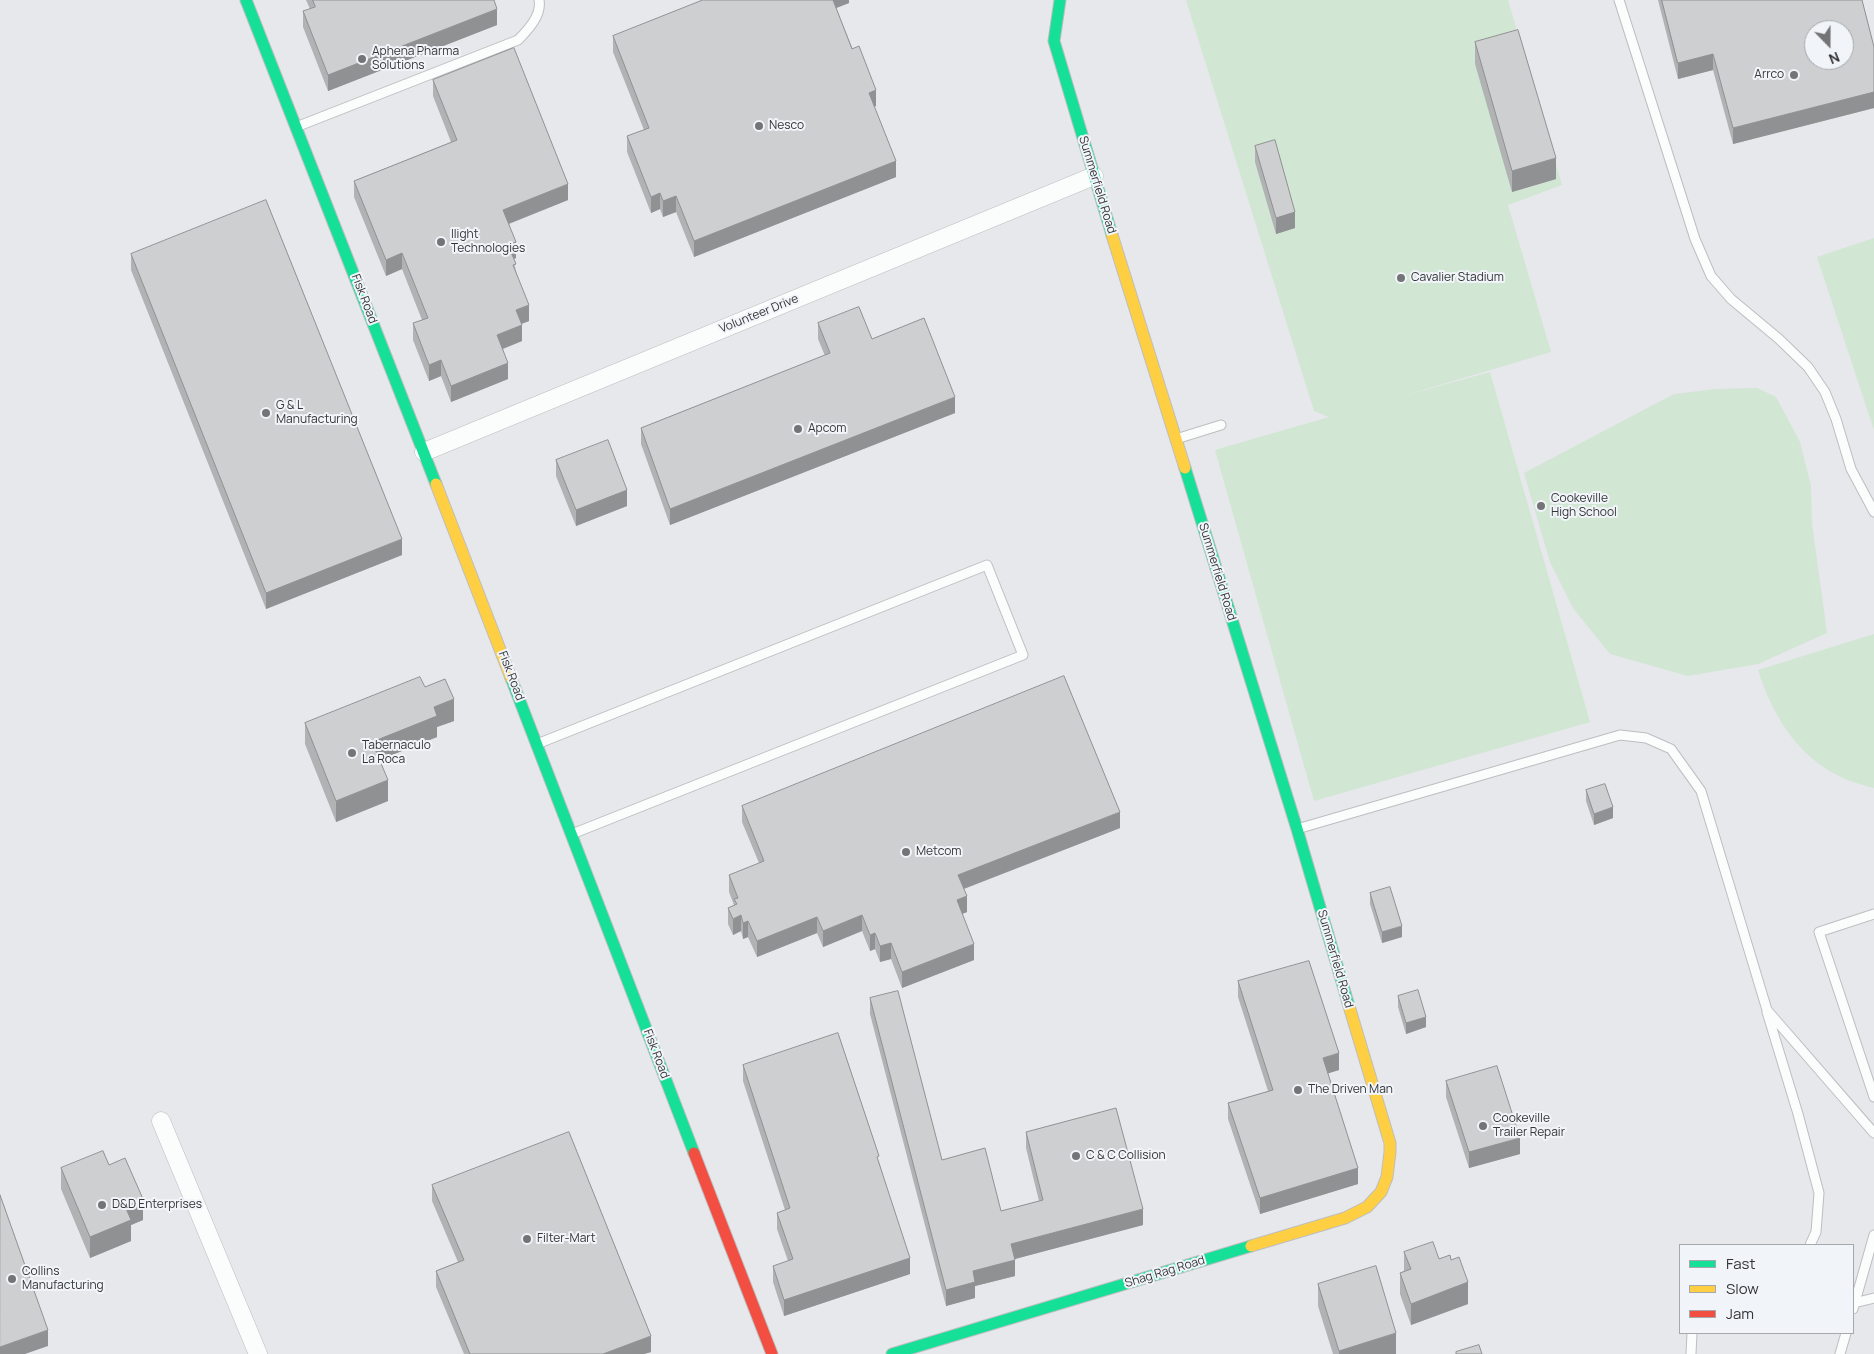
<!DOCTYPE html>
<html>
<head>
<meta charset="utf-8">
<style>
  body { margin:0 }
  #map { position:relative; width:1874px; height:1354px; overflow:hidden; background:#e6e8eb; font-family:Manrope,sans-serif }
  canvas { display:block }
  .legend { position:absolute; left:1679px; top:1244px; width:175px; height:90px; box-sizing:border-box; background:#f1f5fa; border:1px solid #a5a8ac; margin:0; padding:6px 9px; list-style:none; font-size:15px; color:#343537 }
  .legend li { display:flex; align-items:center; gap:10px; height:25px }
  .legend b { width:25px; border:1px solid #a5a8ac }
  .north { position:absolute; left:1804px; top:20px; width:50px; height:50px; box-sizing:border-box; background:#f1f5fa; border:1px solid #a5a8ac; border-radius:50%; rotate:158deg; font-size:14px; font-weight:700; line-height:20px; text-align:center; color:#343537 }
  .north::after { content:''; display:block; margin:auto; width:18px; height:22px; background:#727476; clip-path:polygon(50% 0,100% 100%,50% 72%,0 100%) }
</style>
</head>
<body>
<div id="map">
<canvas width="1874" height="1354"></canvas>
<ul class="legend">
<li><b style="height:6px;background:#16e098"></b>Fast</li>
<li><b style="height:6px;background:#ffcf43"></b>Slow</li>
<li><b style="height:6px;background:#f24e42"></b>Jam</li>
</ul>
<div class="north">N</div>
</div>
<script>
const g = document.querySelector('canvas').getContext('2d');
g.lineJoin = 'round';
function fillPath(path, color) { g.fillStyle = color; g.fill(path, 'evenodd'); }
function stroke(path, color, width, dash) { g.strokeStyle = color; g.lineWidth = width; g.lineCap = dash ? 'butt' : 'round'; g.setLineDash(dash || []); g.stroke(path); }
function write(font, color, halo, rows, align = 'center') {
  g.font = font + ' Manrope,sans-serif'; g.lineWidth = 4; g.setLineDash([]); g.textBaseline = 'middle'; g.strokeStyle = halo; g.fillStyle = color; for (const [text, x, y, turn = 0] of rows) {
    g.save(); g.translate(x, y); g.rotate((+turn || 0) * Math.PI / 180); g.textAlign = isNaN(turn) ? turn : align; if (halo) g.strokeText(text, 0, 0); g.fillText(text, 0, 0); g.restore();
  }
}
const green = new Path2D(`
  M 1186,0 L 1508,0 L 1562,185 L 1508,205 L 1551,352 L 1399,397 L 1490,372 L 1590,722 L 1314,801 L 1215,450 L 1329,417 L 1314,411 Z
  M 1874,238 L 1874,430 L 1817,257 Z
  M 1757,388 L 1776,397 L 1800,442 L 1811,486 L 1812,524 L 1827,633 L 1758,664 L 1688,676 L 1610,654 L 1573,608 L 1550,562 L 1524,473 L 1674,394 L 1716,389 Z
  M 1874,634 L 1874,788 C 1863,785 1851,782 1841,777 C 1796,755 1773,716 1758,670 Z`);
const lane = new Path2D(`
  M 1619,0 L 1695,239 L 1711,276 L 1731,299 L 1779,339 L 1808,367 L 1825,392 L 1836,419 L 1851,469 L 1874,512
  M 296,127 L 518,40 C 528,30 542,15 539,0
  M 1176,439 L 1221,425
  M 537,744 L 987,565 L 1023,655 L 572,834
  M 1297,829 L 1620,735 L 1646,738 L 1671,749 L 1701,791 L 1767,1010 L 1874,1133
  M 1874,914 L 1819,932 L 1874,1097
  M 1767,1012 L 1798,1114 L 1819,1193 L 1816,1232 L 1810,1245
  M 1854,1303 L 1874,1298
  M 1853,1309 L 1874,1235
  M 1691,1354 L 1692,1333
  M 1840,1354 L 1846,1333`);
const street = new Path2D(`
  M 424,452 L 1094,176
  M 161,1121 L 258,1354`);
const fast = new Path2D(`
  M 246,0 L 436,484
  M 1060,0 L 1054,41 L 1112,235
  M 1185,468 L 1297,829 L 1349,1006
  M 511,678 L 694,1153
  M 892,1354 L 1251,1246`);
const slow = new Path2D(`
  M 1112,235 L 1185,468
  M 436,484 L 511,678
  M 1251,1246 L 1345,1218 L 1367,1207 L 1381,1192 L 1387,1177 L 1390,1152 L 1390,1143 L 1349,1006`);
const jam = new Path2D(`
  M 694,1153 L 772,1354`);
const wall = new Path2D(`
  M 306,0 L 494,0 L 497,25 L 328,91 L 303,27 L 303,11 L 310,9 Z
  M 849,0 L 849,3 L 836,8 L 876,106 L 874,107 L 896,177 L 694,257 L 676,212 L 663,217 L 660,209 L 651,213 L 627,152 L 627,136 L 644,130 L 613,52 L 613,36 Z
  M 1658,0 L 1862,0 L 1874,47 L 1874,108 L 1733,144 L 1713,70 L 1678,79 Z
  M 1475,42 L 1556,179 L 1512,192 L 1475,64 Z
  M 433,80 L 568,200 L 509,224 L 516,258 L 513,259 L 516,271 L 529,321 L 521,324 L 522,341 L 503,349 L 508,379 L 451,402 L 441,376 L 429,381 L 413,340 L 413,323 L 422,320 L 402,269 L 386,276 L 354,197 L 354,181 L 451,142 L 433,96 Z
  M 1255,146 L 1295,228 L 1276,234 L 1255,162 Z
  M 131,254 L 402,555 L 266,609 L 131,270 Z
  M 818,323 L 872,339 L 955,413 L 670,525 L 641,444 L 641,428 L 825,356 L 818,339 Z
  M 556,460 L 627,506 L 576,526 L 556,476 Z
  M 425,687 L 454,721 L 437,727 L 437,737 L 379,760 L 388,801 L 336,822 L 305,744 L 305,723 Z
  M 1586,790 L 1613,818 L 1594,825 L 1586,801 Z
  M 742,806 L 1120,828 L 964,889 L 967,912 L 962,914 L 974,960 L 902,988 L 891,959 L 880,962 L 875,949 L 870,951 L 862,931 L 823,947 L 817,933 L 757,957 L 748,937 L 743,939 L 741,931 L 733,935 L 728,924 L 728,908 L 734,905 L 729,892 L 729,875 L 759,863 L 742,822 Z
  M 1370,893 L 1402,937 L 1382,943 L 1370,904 Z
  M 1238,981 L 1339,1070 L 1328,1073 L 1358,1184 L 1260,1214 L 1228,1119 L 1228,1103 L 1268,1091 L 1238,997 Z
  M 1398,996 L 1426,1027 L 1406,1034 L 1398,1007 Z
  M 870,998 L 942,1160 L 1001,1211 L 1039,1201 L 1026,1148 L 1026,1132 L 1143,1225 L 1015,1259 L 1015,1276 L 975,1286 L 975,1298 L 946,1306 L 870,1014 Z
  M 743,1065 L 879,1162 L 910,1274 L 784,1316 L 773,1282 L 773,1266 L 788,1261 L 777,1229 L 777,1213 L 785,1210 L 743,1081 Z
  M 1446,1081 L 1520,1154 L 1469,1168 L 1446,1097 Z
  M 109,1165 L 143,1220 L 131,1225 L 131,1241 L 90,1258 L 61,1189 L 61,1168 Z
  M 432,1185 L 651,1352 L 644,1354 L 464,1354 L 436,1287 L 436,1271 L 458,1262 L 432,1201 Z
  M 1404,1252 L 1439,1259 L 1468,1304 L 1411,1325 L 1400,1294 L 1400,1273 L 1404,1271 Z
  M 1318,1284 L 1396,1354 L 1333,1354 L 1318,1306 Z`);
const shadedWall = new Path2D(`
  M 831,0 L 849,0 L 849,3 L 831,10 Z
  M 497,9 L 497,25 L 328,91 L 328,75 Z
  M 1713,54 L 1713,70 L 1678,79 L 1678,63 Z
  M 876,90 L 876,106 L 869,109 L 869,93 Z
  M 1874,92 L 1874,108 L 1733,144 L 1733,128 Z
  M 1556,158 L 1556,179 L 1512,192 L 1512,171 Z
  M 896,161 L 896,177 L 694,257 L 694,241 Z
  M 568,184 L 568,200 L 503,226 L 503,210 Z
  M 660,193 L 660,209 L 651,213 L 651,197 Z
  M 676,196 L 676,212 L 663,217 L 663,201 Z
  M 1295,212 L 1295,228 L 1276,234 L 1276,218 Z
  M 516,242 L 516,258 L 508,261 L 508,245 Z
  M 402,253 L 402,269 L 386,276 L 386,260 Z
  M 529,305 L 529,321 L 516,326 L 516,310 Z
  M 522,325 L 522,341 L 497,351 L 497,335 Z
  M 441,360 L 441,376 L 429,381 L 429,365 Z
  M 508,363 L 508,379 L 451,402 L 451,386 Z
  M 955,397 L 955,413 L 670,525 L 670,509 Z
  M 627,490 L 627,506 L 576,526 L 576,510 Z
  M 402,539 L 402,555 L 266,609 L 266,593 Z
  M 454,699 L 454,721 L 437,727 L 437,737 L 372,763 L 372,742 L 434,707 Z
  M 388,780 L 388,801 L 336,822 L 336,801 Z
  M 1613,807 L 1613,818 L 1594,825 L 1594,814 Z
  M 1120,812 L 1120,828 L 958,891 L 958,875 Z
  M 967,896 L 967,912 L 957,916 L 957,900 Z
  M 741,915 L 741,931 L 733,935 L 733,919 Z
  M 862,915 L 862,931 L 823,947 L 823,931 Z
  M 817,917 L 817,933 L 757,957 L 757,941 Z
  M 748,921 L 748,937 L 743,939 L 743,923 Z
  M 1402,926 L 1402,937 L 1382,943 L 1382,932 Z
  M 875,933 L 875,949 L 870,951 L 870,935 Z
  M 891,943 L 891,959 L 880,962 L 880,946 Z
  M 974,944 L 974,960 L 902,988 L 902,972 Z
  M 1426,1017 L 1426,1027 L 1406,1034 L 1406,1023 Z
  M 1339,1053 L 1339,1070 L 1323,1075 L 1323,1058 Z
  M 1520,1138 L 1520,1154 L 1469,1168 L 1469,1152 Z
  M 1358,1168 L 1358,1184 L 1260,1214 L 1260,1198 Z
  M 143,1199 L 143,1220 L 131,1225 L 131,1241 L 90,1258 L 90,1237 L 125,1206 Z
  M 1143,1209 L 1143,1225 L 1011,1260 L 1011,1244 Z
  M 910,1258 L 910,1274 L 784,1316 L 784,1300 Z
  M 1015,1260 L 1015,1276 L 975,1286 L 975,1298 L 946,1306 L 946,1290 L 973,1271 Z
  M 1468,1282 L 1468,1304 L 1411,1325 L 1411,1304 Z
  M 48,1330 L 48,1346 L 25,1354 L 0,1354 L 0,1347 Z
  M 1396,1333 L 1396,1354 L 1339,1354 L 1339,1351 Z
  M 651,1336 L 651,1352 L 644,1354 L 603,1354 Z`);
const building = new Path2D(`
  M 313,0 L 494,0 L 497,9 L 328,75 L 303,11 L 315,7 Z
  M 703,0 L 833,0 L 852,49 L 859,46 L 876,90 L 869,93 L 896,161 L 694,241 L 676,196 L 663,201 L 660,193 L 651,197 L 627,136 L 649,128 L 613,36 Z
  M 1662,0 L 1862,0 L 1874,47 L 1874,92 L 1733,128 L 1713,54 L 1678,63 ZM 1814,30 L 1844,30 L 1844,60 L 1814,60 Z
  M 1518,30 L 1556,158 L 1512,171 L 1475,42 Z
  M 514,48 L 568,184 L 503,210 L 516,242 L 508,245 L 516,264 L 513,265 L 529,305 L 516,310 L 522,325 L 497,335 L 508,363 L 451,386 L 441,360 L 429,365 L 413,323 L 428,318 L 402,253 L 386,260 L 354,181 L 457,140 L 433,80 Z
  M 1275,140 L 1295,212 L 1276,218 L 1255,146 Z
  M 266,200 L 402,539 L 266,593 L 131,254 Z
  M 859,307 L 872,339 L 924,318 L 955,397 L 670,509 L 641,428 L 830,353 L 818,323 Z
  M 608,440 L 627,490 L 576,510 L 556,460 Z
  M 1064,676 L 1120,812 L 958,875 L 967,896 L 957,900 L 974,944 L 902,972 L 891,943 L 880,946 L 875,933 L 870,935 L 862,915 L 823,931 L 817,917 L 757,941 L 748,921 L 743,923 L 741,915 L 733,919 L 728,908 L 737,904 L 734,899 L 738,898 L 729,875 L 764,861 L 742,806 Z
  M 420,677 L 425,687 L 445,679 L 454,699 L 434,707 L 437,716 L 372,742 L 388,780 L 336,801 L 305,723 Z
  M 1605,784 L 1613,807 L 1594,814 L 1586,790 Z
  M 1390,887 L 1402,926 L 1382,932 L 1370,893 Z
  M 1309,961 L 1339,1053 L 1323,1058 L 1358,1168 L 1260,1198 L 1228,1103 L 1273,1090 L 1238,981 Z
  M 1418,990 L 1426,1017 L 1406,1023 L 1398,996 Z
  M 898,991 L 942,1160 L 985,1148 L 1001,1211 L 1043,1200 L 1026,1132 L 1116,1108 L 1143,1209 L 1011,1244 L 1015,1260 L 973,1271 L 975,1282 L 946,1290 L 870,998 Z
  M 838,1033 L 879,1156 L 877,1157 L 910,1258 L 784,1300 L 773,1266 L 793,1259 L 777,1213 L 790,1208 L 743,1065 Z
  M 1497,1066 L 1520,1138 L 1469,1152 L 1446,1081 Z
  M 569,1132 L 651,1336 L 603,1354 L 470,1354 L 436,1271 L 464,1260 L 432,1185 Z
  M 103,1151 L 109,1165 L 125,1158 L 143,1199 L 125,1206 L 131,1220 L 90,1237 L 61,1168 Z
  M 0,1195 L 48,1330 L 0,1347 Z
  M 1433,1242 L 1439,1259 L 1450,1255 L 1451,1260 L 1459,1257 L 1468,1282 L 1411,1304 L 1400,1273 L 1411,1269 L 1404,1252 Z
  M 1376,1266 L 1396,1333 L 1339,1351 L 1318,1284 Z
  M 1479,1345 L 1482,1354 L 1456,1354 L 1456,1352 Z`);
const markers = [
  [362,59,5,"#727476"],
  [1794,75,5,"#727476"],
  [759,126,5,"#727476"],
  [441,242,5,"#727476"],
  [1401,278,5,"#727476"],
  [266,413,5,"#727476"],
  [798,429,5,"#727476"],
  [1541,506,5,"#727476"],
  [352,753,5,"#727476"],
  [906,852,5,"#727476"],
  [1298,1090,5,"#727476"],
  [1483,1126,5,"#727476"],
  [1076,1156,5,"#727476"],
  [102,1205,5,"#727476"],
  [527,1239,5,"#727476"],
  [12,1279,5,"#727476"]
];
const poiNames = [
  ["Aphena Pharma",372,52],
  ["Solutions",372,66],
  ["Arrco",1784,75,"right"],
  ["Nesco",769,126],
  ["Ilight",451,235],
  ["Technologies",451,249],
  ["Cavalier Stadium",1411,278],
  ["G & L",276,406],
  ["Manufacturing",276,420],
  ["Apcom",808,429],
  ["Cookeville",1551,499],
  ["High School",1551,513],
  ["Tabernaculo",362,746],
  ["La Roca",362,760],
  ["Metcom",916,852],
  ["The Driven Man",1308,1090],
  ["Cookeville",1493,1119],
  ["Trailer Repair",1493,1133],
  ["C & C Collision",1086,1156],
  ["D&D Enterprises",112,1205],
  ["Filter-Mart",537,1239],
  ["Collins",22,1272],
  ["Manufacturing",22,1286]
];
const streetNames = [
  ["Summerfield Road",1097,185,73],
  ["Fisk Road",364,299,69],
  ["Volunteer Drive",759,314,-22],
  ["Summerfield Road",1217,572,73],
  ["Fisk Road",511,676,69],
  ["Summerfield Road",1335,959,74],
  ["Fisk Road",656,1054,69],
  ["Shag Rag Road",1165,1272,-17]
];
fillPath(green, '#d1e6d3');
stroke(lane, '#bdbec0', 11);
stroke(street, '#bdbec0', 19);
stroke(fast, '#bdbec0', 13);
stroke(slow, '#bdbec0', 13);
stroke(jam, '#bdbec0', 13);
stroke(lane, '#fbfcfc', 9);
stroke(street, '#fbfcfc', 18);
stroke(fast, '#16e098', 11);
stroke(slow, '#ffcf43', 11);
stroke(jam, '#f24e42', 11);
fillPath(wall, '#b1b2b4');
fillPath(shadedWall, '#909192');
fillPath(building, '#cecfd1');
stroke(building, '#909192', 1);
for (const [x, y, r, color] of markers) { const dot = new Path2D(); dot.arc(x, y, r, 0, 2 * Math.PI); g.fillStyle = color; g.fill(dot); stroke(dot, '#f1f5fa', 2); }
write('12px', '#343537', '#f1f5fa', poiNames, 'left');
write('12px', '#343537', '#f1f5fa', streetNames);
</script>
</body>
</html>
